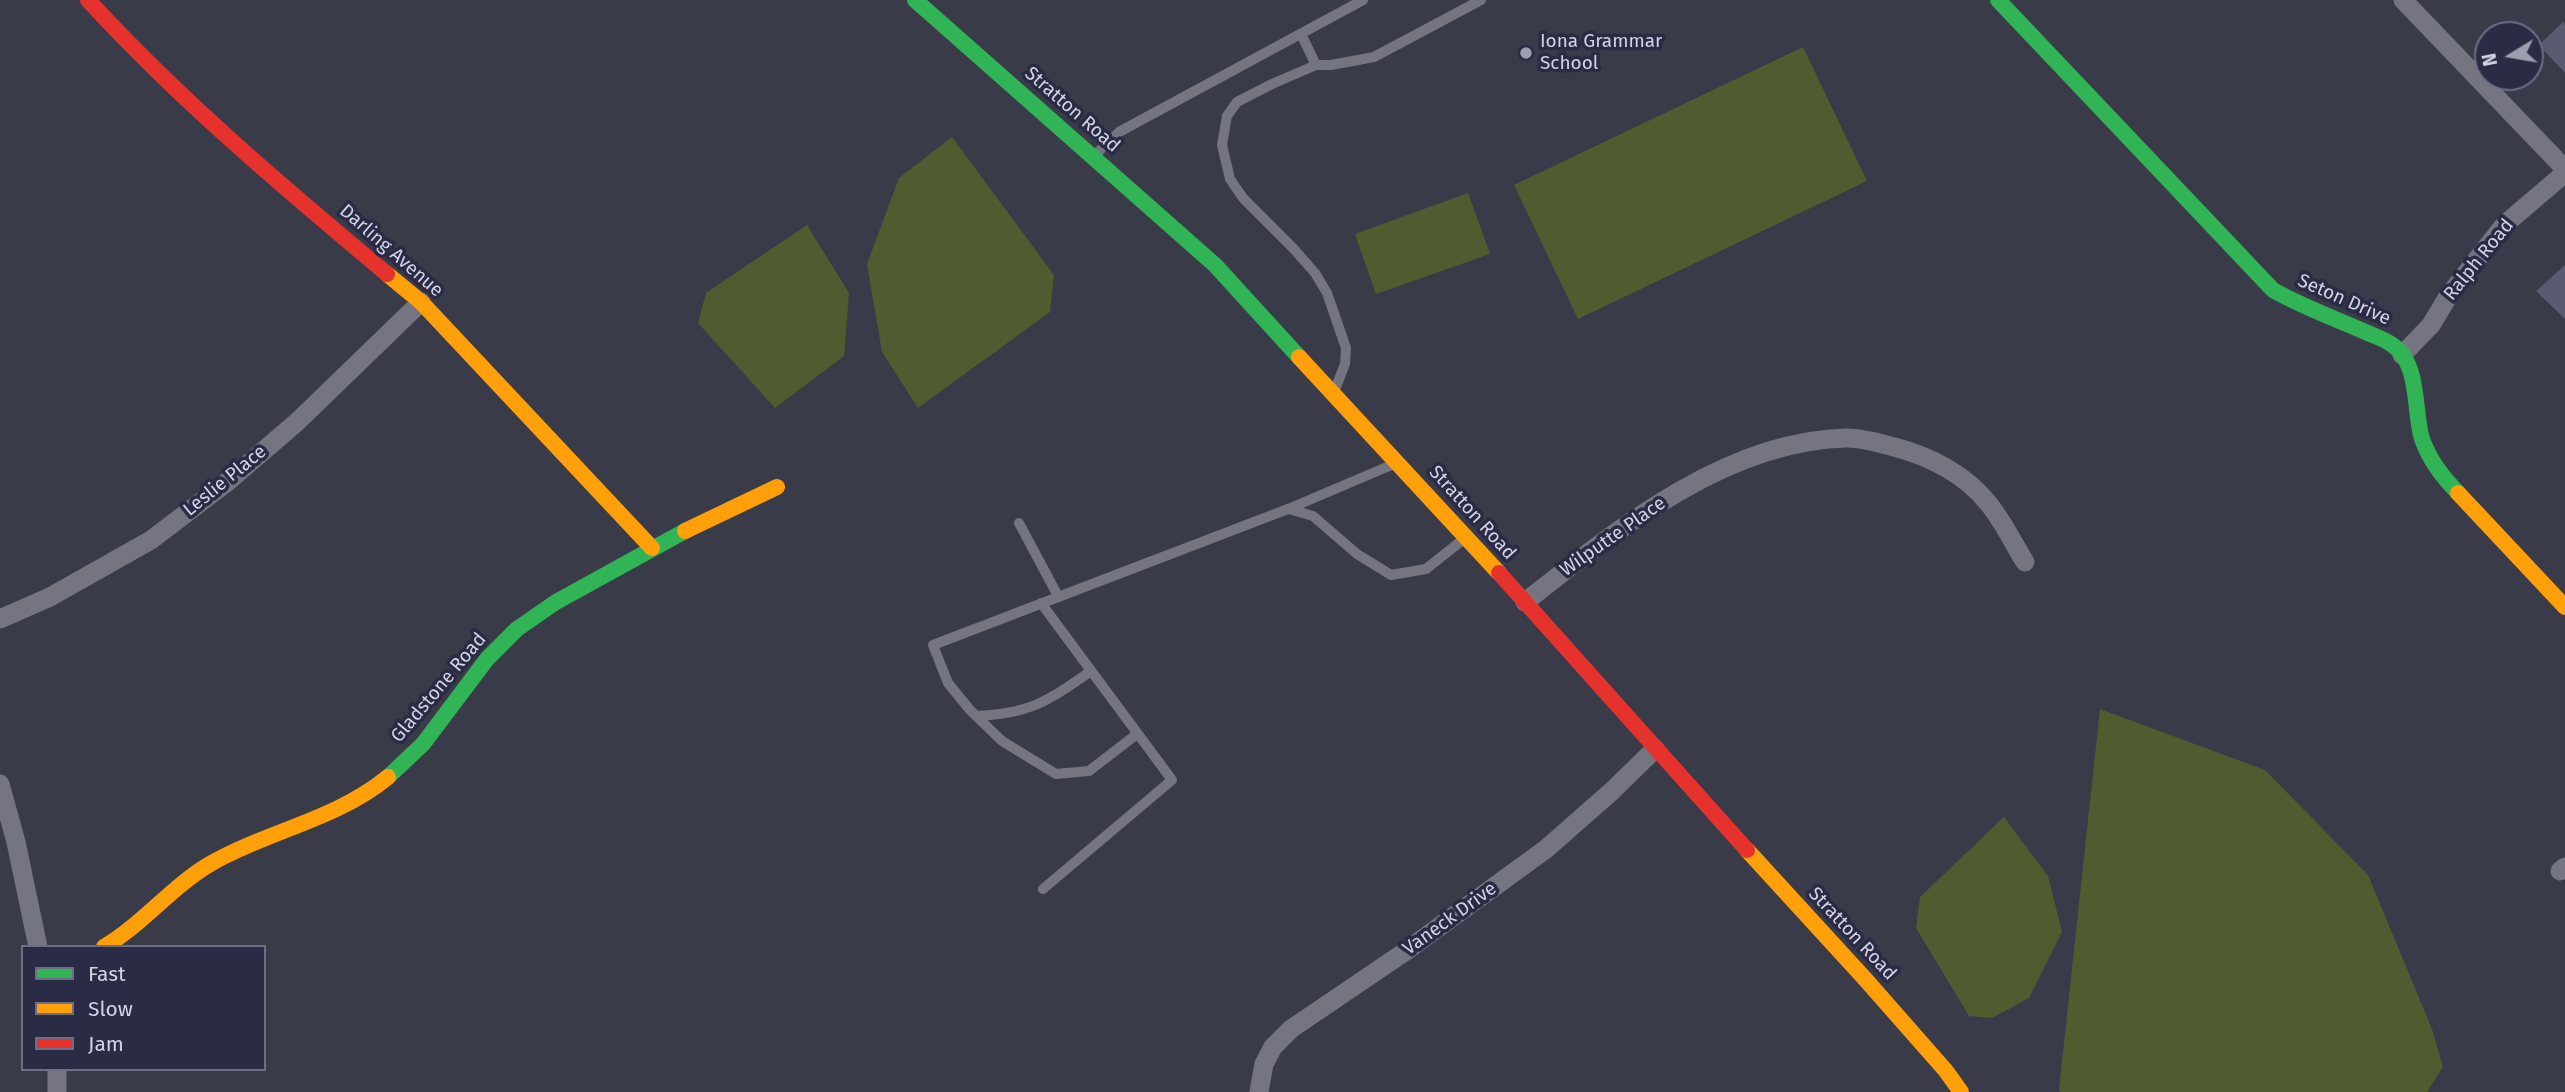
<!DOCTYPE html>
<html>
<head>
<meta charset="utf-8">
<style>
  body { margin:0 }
  #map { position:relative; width:2565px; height:1092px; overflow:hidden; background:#3a3b49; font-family:"Fira Sans",sans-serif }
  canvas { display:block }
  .legend { position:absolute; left:21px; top:945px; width:245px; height:126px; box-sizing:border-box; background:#2a2b44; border:2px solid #6d6e84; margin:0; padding:9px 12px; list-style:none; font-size:21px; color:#d2d3e4 }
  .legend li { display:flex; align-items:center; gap:14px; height:35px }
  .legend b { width:35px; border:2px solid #6d6e84 }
  .north { position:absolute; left:2474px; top:21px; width:70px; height:70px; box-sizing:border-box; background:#2a2b44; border:2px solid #6d6e84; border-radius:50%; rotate:259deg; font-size:19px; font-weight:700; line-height:28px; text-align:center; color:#d2d3e4 }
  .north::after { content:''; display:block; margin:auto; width:24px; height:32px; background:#9d9eae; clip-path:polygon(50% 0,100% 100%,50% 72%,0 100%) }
</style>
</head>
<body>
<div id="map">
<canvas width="2565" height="1092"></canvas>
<ul class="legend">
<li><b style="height:9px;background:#30b455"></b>Fast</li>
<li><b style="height:9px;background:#ff9f0a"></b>Slow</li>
<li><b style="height:9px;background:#e5322d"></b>Jam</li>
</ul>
<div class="north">N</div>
</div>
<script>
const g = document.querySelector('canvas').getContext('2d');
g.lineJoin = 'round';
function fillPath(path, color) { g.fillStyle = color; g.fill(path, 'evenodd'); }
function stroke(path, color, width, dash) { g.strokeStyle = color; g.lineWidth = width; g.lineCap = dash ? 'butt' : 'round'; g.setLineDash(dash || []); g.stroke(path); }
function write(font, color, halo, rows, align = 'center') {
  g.font = font + ' "Fira Sans",sans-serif'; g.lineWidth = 7; g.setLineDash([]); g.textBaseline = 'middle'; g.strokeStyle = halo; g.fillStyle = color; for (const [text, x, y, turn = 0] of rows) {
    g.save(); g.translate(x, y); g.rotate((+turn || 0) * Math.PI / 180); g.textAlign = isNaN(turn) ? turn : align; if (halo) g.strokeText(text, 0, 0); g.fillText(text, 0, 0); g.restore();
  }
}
const green = new Path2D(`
  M 1803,47 L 1867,181 L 1578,319 L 1514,185 Z
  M 952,137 L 1054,275 L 1050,312 L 918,408 L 882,352 L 867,264 L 899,178 Z
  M 1468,193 L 1490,254 L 1376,294 L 1355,234 Z
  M 807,225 L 849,293 L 844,356 L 775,408 L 698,323 L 706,293 Z
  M 2100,709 L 2265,770 L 2368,875 L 2432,1029 L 2443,1067 L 2427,1092 L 2061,1092 L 2059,1089 Z
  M 2004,817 L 2048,876 L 2062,932 L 2029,998 L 1992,1018 L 1969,1016 L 1916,928 L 1920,897 Z`);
const building = new Path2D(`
  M 2563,22 L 2565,25 L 2565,73 L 2539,45 Z
  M 2565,265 L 2565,319 L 2536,291 Z`);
const lane = new Path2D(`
  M 1301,34 L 1316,65
  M 1095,155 L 1119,132 L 1363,0
  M 1334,392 L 1345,364 L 1346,348 L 1327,293 L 1315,273 L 1293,248 L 1243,198 L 1230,179 L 1222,145 L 1227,116 L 1237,102 L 1272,84 L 1316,65 L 1331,65 L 1374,57 L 1481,0
  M 1289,509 L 1313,516 L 1357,554 L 1391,575 L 1426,569 L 1465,538
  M 1019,523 L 1058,596
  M 1041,603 L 1172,780 L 1043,889
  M 976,716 C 1030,714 1048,701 1091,671
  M 1137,734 L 1089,771 L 1056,774 L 1002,741 L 970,710 L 948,683 L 933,645 L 1288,509 L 1394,464`);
const street = new Path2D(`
  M 2403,0 L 2565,169
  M 2402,355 L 2431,325 L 2449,295 L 2504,225 L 2565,173
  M 1525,602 C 1615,531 1726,440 1847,438 C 1863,438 1879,443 1894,447 C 1929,456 1965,474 1988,503 C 2003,521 2013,543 2025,562
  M 0,619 L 50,597 L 151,540 L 226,483 L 297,422 L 421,302
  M 0,784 L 16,842 L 38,947
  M 2560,871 L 2565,867
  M 57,1092 L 57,1069
  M 1259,1092 L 1264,1064 L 1273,1047 L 1291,1029 L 1406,951 L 1546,849 L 1612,791 L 1655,749`);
const fast = new Path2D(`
  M 915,0 L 1215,265 L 1299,357
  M 1998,0 L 2273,290 C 2301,306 2331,317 2361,330 C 2371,335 2383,338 2391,344 C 2421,363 2413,410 2422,439 C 2430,461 2442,476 2458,493
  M 388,777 L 423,744 L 487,659 L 517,629 L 556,602 L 685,531`);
const slow = new Path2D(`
  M 387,274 L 421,302 L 652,548
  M 1299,357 L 1499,573
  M 2458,493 L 2565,607
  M 685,531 L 777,487
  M 1747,850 L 1866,980 L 1946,1071 L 1961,1092
  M 104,947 C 143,924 171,887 210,864 C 267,831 336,820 388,777`);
const jam = new Path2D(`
  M 88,0 C 180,100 283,187 387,274
  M 1499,573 L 1747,850`);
const markers = [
  [1526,53,7,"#9d9eae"]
];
const poiNames = [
  ["Iona Grammar",1540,42],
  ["School",1540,64]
];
const streetNames = [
  ["Stratton Road",1072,110,41],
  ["Darling Avenue",391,251,41],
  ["Ralph Road",2479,260,-51],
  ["Seton Drive",2344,300,24],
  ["Leslie Place",225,481,-39],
  ["Stratton Road",1472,513,48],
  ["Wilputte Place",1613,537,-35],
  ["Gladstone Road",439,688,-50],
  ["Vaneck Drive",1450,919,-36],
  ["Stratton Road",1852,934,47]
];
fillPath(green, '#505b2f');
fillPath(building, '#5a5a70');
stroke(lane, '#757582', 10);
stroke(street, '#757582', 19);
stroke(fast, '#30b455', 16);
stroke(slow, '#ff9f0a', 16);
stroke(jam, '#e5322d', 16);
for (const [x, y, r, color] of markers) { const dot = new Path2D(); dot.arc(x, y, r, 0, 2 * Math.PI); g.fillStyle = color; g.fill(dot); stroke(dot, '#2a2b44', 2.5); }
write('19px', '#d2d3e4', '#2a2b44', poiNames, 'left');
write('19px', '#d2d3e4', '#2a2b44', streetNames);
</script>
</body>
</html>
